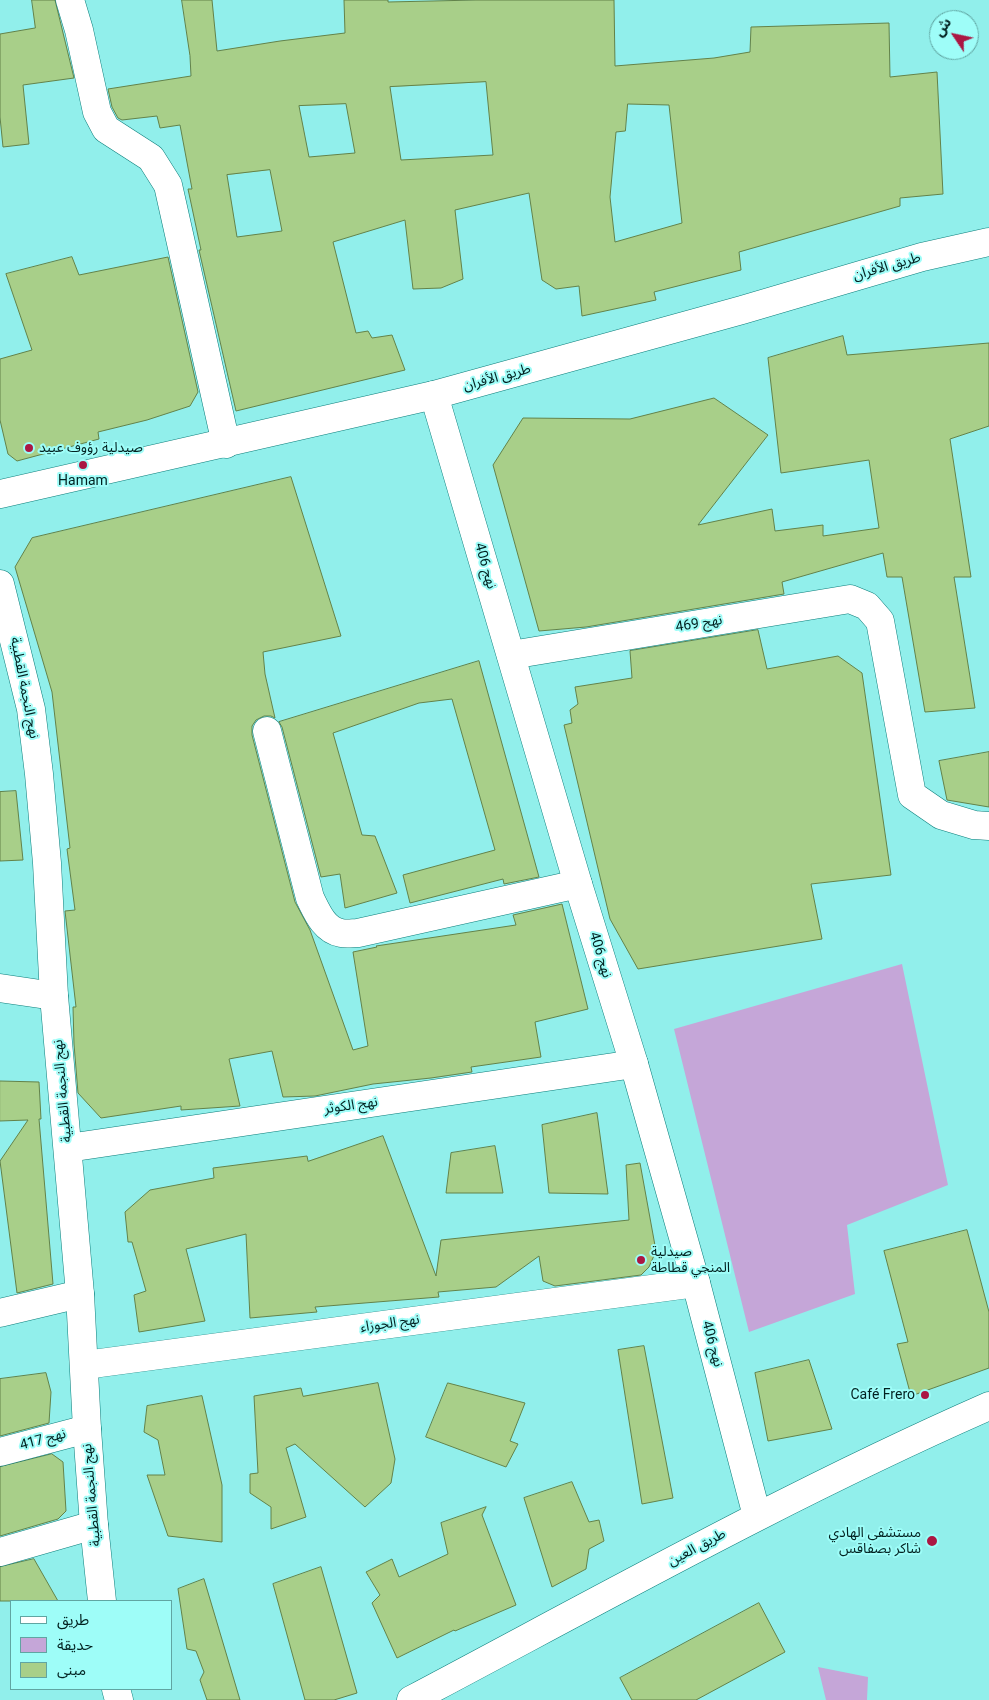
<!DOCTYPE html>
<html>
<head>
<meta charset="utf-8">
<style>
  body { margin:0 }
  #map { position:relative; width:989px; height:1700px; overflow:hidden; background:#91efeb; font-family:Roboto,"Noto Sans Arabic",sans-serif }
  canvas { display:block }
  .legend { position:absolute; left:10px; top:1600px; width:162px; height:90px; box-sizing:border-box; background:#9efdf8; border:1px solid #60a5a2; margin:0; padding:6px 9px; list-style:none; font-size:15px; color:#022120 }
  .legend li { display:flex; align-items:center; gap:10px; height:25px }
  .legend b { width:25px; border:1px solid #60a5a2 }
  .north { position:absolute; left:929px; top:10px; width:50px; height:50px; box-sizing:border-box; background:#9efdf8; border:1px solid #60a5a2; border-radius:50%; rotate:304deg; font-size:14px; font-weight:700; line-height:20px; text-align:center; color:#022120 }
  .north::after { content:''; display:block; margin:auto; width:18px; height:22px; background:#ab1743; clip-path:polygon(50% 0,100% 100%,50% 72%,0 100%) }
</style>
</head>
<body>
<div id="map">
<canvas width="989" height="1700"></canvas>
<ul class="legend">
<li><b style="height:6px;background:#fff"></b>طريق</li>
<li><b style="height:14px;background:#c5a6d8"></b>حديقة</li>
<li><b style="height:14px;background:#a8cf89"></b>مبنى</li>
</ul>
<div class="north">ش</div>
</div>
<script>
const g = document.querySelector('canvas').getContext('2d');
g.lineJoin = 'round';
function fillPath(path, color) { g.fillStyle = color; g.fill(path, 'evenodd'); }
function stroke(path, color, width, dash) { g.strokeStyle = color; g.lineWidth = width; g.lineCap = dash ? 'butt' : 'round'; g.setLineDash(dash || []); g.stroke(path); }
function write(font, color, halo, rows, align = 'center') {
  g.font = font + ' Roboto,"Noto Sans Arabic",sans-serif'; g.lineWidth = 4; g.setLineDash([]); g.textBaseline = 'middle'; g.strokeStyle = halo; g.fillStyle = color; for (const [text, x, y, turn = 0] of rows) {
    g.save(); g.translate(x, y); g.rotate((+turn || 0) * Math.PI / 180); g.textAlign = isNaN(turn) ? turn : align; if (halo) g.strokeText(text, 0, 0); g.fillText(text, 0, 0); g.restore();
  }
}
const green = new Path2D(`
  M 902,964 L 948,1185 L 847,1225 L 855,1294 L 749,1332 L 674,1029 Z
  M 818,1667 L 868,1677 L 867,1700 L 826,1700 Z`);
const building = new Path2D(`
  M 32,0 L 55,0 L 74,78 L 23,85 L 29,144 L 3,147 L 0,117 L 0,34 L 35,28 Z
  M 182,0 L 212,0 L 217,51 L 280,41 L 345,33 L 344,0 L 388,0 L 388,2 L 476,0 L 614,0 L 615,66 L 714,58 L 750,52 L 751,27 L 889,23 L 890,77 L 937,72 L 943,194 L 900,198 L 900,206 L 739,252 L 741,270 L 654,292 L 656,300 L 582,316 L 579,286 L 556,289 L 542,280 L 529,193 L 455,210 L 463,279 L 441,288 L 413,289 L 405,220 L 333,242 L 356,333 L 368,331 L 372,338 L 392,335 L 405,370 L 236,411 L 199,250 L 201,250 L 188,189 L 192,189 L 180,125 L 160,128 L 157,116 L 122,120 L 118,118 L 112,107 L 108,89 L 191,76 L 190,56 ZM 486,82 L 493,155 L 401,160 L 390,87 ZM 346,104 L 355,153 L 309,157 L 299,106 ZM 628,104 L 669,105 L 682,223 L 615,242 L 610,197 L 616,132 L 625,131 ZM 270,170 L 282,231 L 237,237 L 227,175 Z
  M 72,257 L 79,275 L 168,257 L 198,392 L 190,406 L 147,420 L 98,432 L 99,439 L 17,461 L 8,454 L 0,420 L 0,359 L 32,350 L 6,274 Z
  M 843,336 L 847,355 L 989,343 L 989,426 L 950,439 L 971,577 L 954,577 L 975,708 L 925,712 L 902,577 L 887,577 L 883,553 L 782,582 L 784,594 L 586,627 L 539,631 L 493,465 L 523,418 L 630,419 L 714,398 L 768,435 L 698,525 L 772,509 L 775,531 L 823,525 L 823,536 L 879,528 L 869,460 L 781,473 L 768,358 Z
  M 291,477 L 341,636 L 263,652 L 265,674 L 275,718 L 271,716 L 264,716 L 256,720 L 252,726 L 252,735 L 295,902 L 310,930 L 353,1050 L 368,1046 L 353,952 L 377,947 L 376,946 L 516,925 L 513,915 L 562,904 L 588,1009 L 535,1022 L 541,1057 L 471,1067 L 472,1072 L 431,1078 L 373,1084 L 315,1096 L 283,1097 L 272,1051 L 229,1059 L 240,1106 L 181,1110 L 181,1106 L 101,1118 L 78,1093 L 74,1044 L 73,1007 L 76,1007 L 65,911 L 75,910 L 67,849 L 70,848 L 52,692 L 15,567 L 32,538 Z
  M 758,630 L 767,669 L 838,656 L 862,673 L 891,875 L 811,884 L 822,939 L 638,969 L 610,919 L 564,725 L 572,723 L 570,710 L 578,704 L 575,687 L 632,678 L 630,651 Z
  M 479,661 L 539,877 L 504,884 L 503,879 L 410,903 L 403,875 L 495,850 L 452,699 L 419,703 L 333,733 L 362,835 L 375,836 L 397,893 L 345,908 L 340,874 L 321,877 L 282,727 L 279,722 Z
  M 989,752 L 989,807 L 947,800 L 939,761 Z
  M 16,791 L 23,860 L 0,861 L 0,792 Z
  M 0,1081 L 39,1082 L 41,1119 L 39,1119 L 53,1284 L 17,1293 L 0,1161 L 28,1120 L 0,1121 Z
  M 597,1113 L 608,1194 L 549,1193 L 542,1125 Z
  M 383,1136 L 436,1276 L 441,1240 L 629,1220 L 626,1165 L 640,1163 L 656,1251 L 649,1267 L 641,1275 L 555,1286 L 543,1281 L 539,1256 L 496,1287 L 438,1292 L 439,1297 L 315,1307 L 317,1312 L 250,1318 L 246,1234 L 186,1249 L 205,1321 L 139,1332 L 134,1295 L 146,1291 L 132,1242 L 128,1242 L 125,1212 L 150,1190 L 214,1178 L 213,1168 L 307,1156 L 308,1161 Z
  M 495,1146 L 503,1193 L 446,1193 L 451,1153 Z
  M 967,1230 L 989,1312 L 989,1368 L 911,1396 L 897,1344 L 908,1342 L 884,1251 Z
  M 644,1346 L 673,1498 L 642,1504 L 618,1350 Z
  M 809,1360 L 832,1429 L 768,1441 L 755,1373 Z
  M 46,1373 L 51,1392 L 49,1423 L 0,1436 L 0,1379 Z
  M 378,1383 L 395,1459 L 391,1483 L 365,1507 L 295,1444 L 286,1448 L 306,1517 L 271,1529 L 271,1507 L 250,1493 L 250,1474 L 258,1473 L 254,1396 L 301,1388 L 303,1396 Z
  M 448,1383 L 525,1403 L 510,1441 L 518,1444 L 506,1467 L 426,1437 Z
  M 202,1396 L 222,1485 L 222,1542 L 168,1536 L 147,1475 L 165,1475 L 158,1440 L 144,1432 L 147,1406 Z
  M 52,1454 L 63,1462 L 66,1511 L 58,1519 L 0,1536 L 0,1467 Z
  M 572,1482 L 589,1522 L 599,1520 L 604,1541 L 589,1549 L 586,1569 L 552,1587 L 524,1498 Z
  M 486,1507 L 482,1515 L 516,1605 L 455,1631 L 454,1630 L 397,1658 L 372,1603 L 380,1595 L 366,1572 L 392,1559 L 399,1577 L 448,1554 L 441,1523 Z
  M 34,1559 L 58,1601 L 0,1601 L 0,1567 Z
  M 321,1567 L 357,1693 L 334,1700 L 305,1700 L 273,1584 Z
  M 204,1579 L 240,1700 L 207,1700 L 200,1680 L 204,1672 L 196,1651 L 187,1649 L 178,1589 Z
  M 759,1603 L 785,1652 L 696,1700 L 632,1700 L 620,1678 Z`);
const minor = new Path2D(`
  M 70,0 L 79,30 L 97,112 L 106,129 L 151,158 L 168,185 L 226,444
  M 511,655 L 850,599 L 867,606 L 880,621 L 912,795 L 941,815 L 974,825 L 989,826
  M 267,731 L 310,898 C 317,912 324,930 341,933 C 347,934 353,933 358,933 L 578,884
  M 0,988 L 54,996
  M 68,1148 L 634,1064
  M 0,1313 L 80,1294
  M 85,1365 L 696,1283
  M 0,1452 L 87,1429
  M 0,1552 L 94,1525`);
const tertiary = new Path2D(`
  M 434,395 L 578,884 L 634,1064 L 696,1283 L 757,1516
  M 0,584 L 31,709 L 39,774 L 47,863 L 54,996 L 80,1294 L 87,1429 L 94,1525 L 102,1601
  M 116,1689 L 119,1700`);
const secondary = new Path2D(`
  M 0,494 L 434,395 L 742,310 L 922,257 L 989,242
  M 411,1700 C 602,1599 791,1493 989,1406`);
const markers = [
  [29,448,5,"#ab1743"],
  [83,465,5,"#ab1743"],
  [641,1260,5,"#ab1743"],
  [925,1395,5,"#ab1743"],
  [932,1541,6,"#ab1743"]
];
const streetNames = [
  ["طريق الأفران",887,267,-16],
  ["طريق الأفران",497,378,-15],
  ["نهج 406",485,566,74],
  ["نهج 469",699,624,-9],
  ["نهج النجمة القطبية",24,688,79],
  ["نهج 406",600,955,73],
  ["نهج النجمة القطبية",63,1091,-95],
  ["نهج الكوثر",351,1106,-8],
  ["نهج الجوزاء",390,1324,-8],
  ["نهج 406",712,1344,75],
  ["نهج 417",43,1440,-15],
  ["نهج النجمة القطبية",92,1495,-95],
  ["طريق العين",697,1548,-28]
];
const poiNames = [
  ["صيدلية رؤوف عبيد",39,448],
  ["Hamam",83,481,"center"],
  ["صيدلية",651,1252],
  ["المنجي قطاطة",651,1268],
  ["Café Frero",915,1395,"right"],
  ["مستشفى الهادي",921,1533,"right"],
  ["شاكر بصفاقس",921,1549,"right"]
];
fillPath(green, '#c5a6d8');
fillPath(building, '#a8cf89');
stroke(building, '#638249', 1);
stroke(minor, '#0c7e7b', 29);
stroke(tertiary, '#0c7e7b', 29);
stroke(secondary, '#0c7e7b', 29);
stroke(minor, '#fff', 28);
stroke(tertiary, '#fff', 28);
stroke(secondary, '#fff', 28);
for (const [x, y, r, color] of markers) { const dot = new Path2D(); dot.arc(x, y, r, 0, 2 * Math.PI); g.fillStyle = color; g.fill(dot); stroke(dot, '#9efdf8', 2); }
write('14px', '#022120', '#9efdf8', streetNames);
write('14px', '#022120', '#9efdf8', poiNames, 'left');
</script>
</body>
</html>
